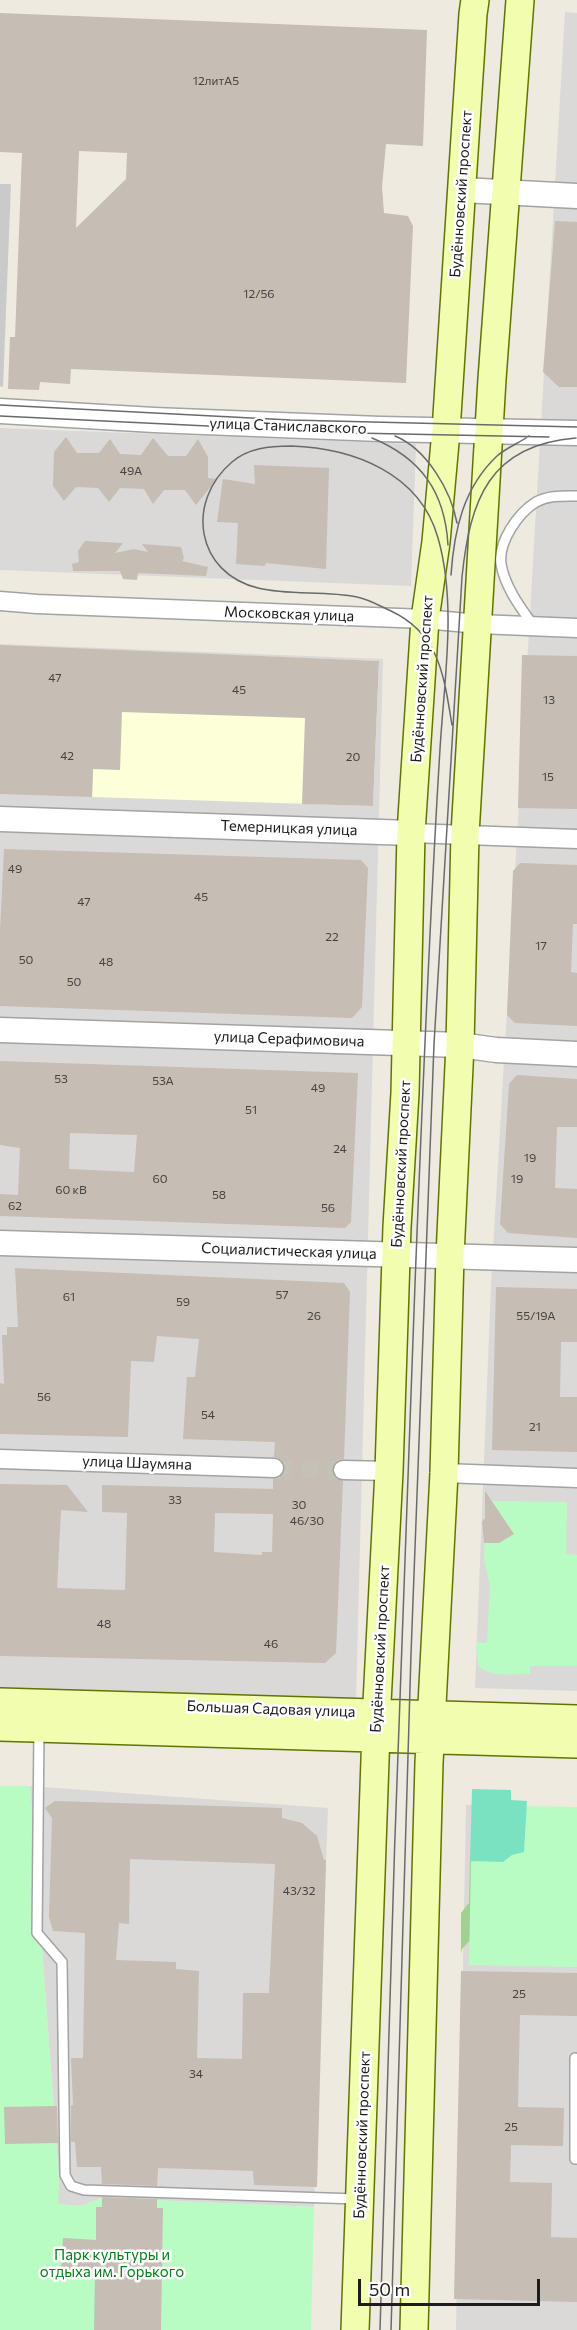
<!DOCTYPE html>
<html>
<head>
<meta charset="utf-8">
<style>
  body { margin:0 }
  #map { position:relative; width:577px; height:2330px; overflow:hidden; background:#eeeae0; font-family:Commissioner,sans-serif }
  canvas { display:block }
  .scale { position:absolute; left:358px; top:2279px; width:182px; height:27px; box-sizing:border-box; border:3px solid #1c1c1c; border-top:0; padding-left:8px; font-size:18px; line-height:21px; white-space:nowrap; color:#1c1c1c; -webkit-text-stroke:4px #fff; paint-order:stroke }
</style>
</head>
<body>
<div id="map">
<canvas width="577" height="2330"></canvas>
<div class="scale">50 m</div>
</div>
<script>
const g = document.querySelector('canvas').getContext('2d');
g.lineJoin = 'round';
function fillPath(path, color) { g.fillStyle = color; g.fill(path, 'evenodd'); }
function stroke(path, color, width, dash) { g.strokeStyle = color; g.lineWidth = width; g.lineCap = dash ? 'butt' : 'round'; g.setLineDash(dash || []); g.stroke(path); }
function write(font, color, halo, rows, align = 'center') {
  g.font = font + ' Commissioner,sans-serif'; g.lineWidth = 5; g.setLineDash([]); g.textBaseline = 'middle'; g.strokeStyle = halo; g.fillStyle = color; for (const [text, x, y, turn = 0] of rows) {
    g.save(); g.translate(x, y); g.rotate((+turn || 0) * Math.PI / 180); g.textAlign = isNaN(turn) ? turn : align; if (halo) g.strokeText(text, 0, 0); g.fillText(text, 0, 0); g.restore();
  }
}
const residential = new Path2D(`
  M 565,12 L 577,13 L 577,1691 L 475,1688 L 491,1284 Z
  M 0,428 L 416,444 L 411,586 L 0,570 Z
  M 0,644 L 383,659 L 356,1700 L 0,1690 Z
  M 30,1786 L 328,1808 L 314,2207 L 102,2198 L 81,2206 L 57,2204 L 59,2179 Z
  M 466,1805 L 577,1808 L 577,2330 L 456,2330 Z`);
const education = new Path2D(`
  M 98,650 L 379,661 L 373,806 L 92,797 Z`);
const religious = new Path2D(`
  M 0,184 L 11,184 L 3,387 L 0,386 Z`);
const forest = new Path2D(`
  M 470,1861 L 503,1862 L 498,1910 L 462,1949 L 461,1954 L 461,1913 L 469,1903 Z`);
const park = new Path2D(`
  M 485,1501 L 567,1502 L 566,1554 L 577,1555 L 577,1666 L 530,1666 L 530,1674 C 514,1674 489,1678 478,1665 L 476,1642 L 487,1643 L 490,1586 L 484,1560 Z
  M 0,1786 L 30,1786 L 59,2179 L 58,2204 L 81,2206 L 102,2198 L 314,2207 L 311,2330 L 0,2330 Z
  M 472,1805 L 577,1807 L 577,1967 L 469,1965 Z`);
const pitch = new Path2D(`
  M 472,1789 L 511,1790 L 511,1800 L 527,1801 L 524,1852 L 512,1855 L 503,1862 L 470,1861 Z`);
const building = new Path2D(`
  M 0,13 L 427,30 L 423,146 L 386,144 L 382,187 L 384,213 L 408,216 L 413,226 L 406,383 L 71,369 L 70,384 L 40,382 L 39,390 L 8,389 L 10,337 L 15,337 L 22,153 L 0,152 ZM 79,151 L 127,153 L 126,179 L 76,228 Z
  M 555,221 L 577,222 L 577,387 L 559,387 L 543,372 Z
  M 66,437 L 77,453 L 99,453 L 110,439 L 120,454 L 141,455 L 153,438 L 168,456 L 186,456 L 198,439 L 208,457 L 208,478 L 217,479 L 196,505 L 185,490 L 164,490 L 153,504 L 144,489 L 120,488 L 109,502 L 98,488 L 76,487 L 64,501 L 53,486 L 54,452 Z
  M 254,465 L 329,468 L 326,569 L 266,563 L 265,566 L 236,564 L 238,523 L 217,522 L 223,479 L 255,484 Z
  M 85,541 L 123,543 L 115,553 L 134,549 L 148,552 L 142,544 L 181,547 L 184,558 L 182,561 L 208,567 L 206,576 L 138,573 L 137,580 L 123,579 L 120,571 L 73,571 L 72,564 L 79,562 L 78,551 Z
  M 0,645 L 379,661 L 373,806 L 302,804 L 305,718 L 122,712 L 120,770 L 93,769 L 92,797 L 0,794 Z
  M 522,655 L 577,656 L 577,809 L 518,808 Z
  M 4,849 L 361,860 L 368,868 L 362,1007 L 352,1018 L 0,1006 L 0,931 Z
  M 520,863 L 577,865 L 577,924 L 573,924 L 571,972 L 577,973 L 577,1026 L 515,1023 L 507,1015 L 513,871 Z
  M 0,1061 L 358,1073 L 351,1222 L 345,1228 L 0,1216 L 0,1194 L 18,1195 L 20,1148 L 0,1145 ZM 70,1133 L 137,1135 L 134,1172 L 69,1169 Z
  M 517,1075 L 577,1079 L 577,1127 L 557,1127 L 555,1188 L 577,1189 L 577,1238 L 508,1233 L 500,1224 L 509,1084 Z
  M 15,1268 L 344,1283 L 350,1292 L 344,1459 L 337,1460 L 332,1469 L 333,1476 L 343,1481 L 336,1653 L 325,1663 L 0,1656 L 0,1484 L 67,1485 L 88,1512 L 61,1510 L 57,1588 L 125,1590 L 127,1513 L 102,1512 L 102,1485 L 273,1489 L 273,1479 L 280,1478 L 285,1469 L 284,1462 L 274,1457 L 275,1442 L 183,1439 L 187,1377 L 195,1377 L 199,1339 L 157,1336 L 154,1362 L 131,1361 L 128,1437 L 0,1434 L 0,1383 L 4,1384 L 2,1335 L 7,1335 L 7,1327 L 18,1327 ZM 215,1513 L 273,1514 L 272,1552 L 262,1552 L 262,1555 L 214,1552 Z
  M 496,1287 L 577,1289 L 577,1342 L 561,1342 L 560,1397 L 577,1397 L 577,1452 L 492,1450 Z
  M 485,1491 L 514,1534 L 499,1543 L 484,1543 L 482,1522 L 485,1518 Z
  M 55,1801 L 282,1808 L 282,1818 L 302,1823 L 317,1836 L 324,1860 L 326,1860 L 317,2187 L 254,2185 L 253,2171 L 158,2168 L 157,2186 L 102,2184 L 101,2167 L 77,2167 L 75,2142 L 71,2142 L 71,2105 L 73,2105 L 71,2058 L 83,2058 L 85,1933 L 53,1931 L 49,1917 L 52,1818 L 45,1808 ZM 130,1859 L 275,1864 L 269,1993 L 243,1993 L 242,2059 L 197,2058 L 199,1971 L 176,1969 L 176,1962 L 116,1960 L 119,1923 L 129,1924 Z
  M 461,1971 L 577,1973 L 577,2016 L 520,2015 L 518,2107 L 564,2108 L 563,2146 L 511,2145 L 510,2182 L 552,2183 L 551,2237 L 577,2238 L 577,2302 L 454,2299 Z
  M 57,2106 L 58,2143 L 5,2144 L 4,2107 Z
  M 102,2197 L 157,2199 L 157,2208 L 163,2208 L 161,2330 L 94,2330 L 95,2273 L 61,2271 L 63,2238 L 96,2240 L 96,2207 L 102,2207 Z`);
const minorTunnel = new Path2D(`
  M 274,1468 L 343,1470`);
const service = new Path2D(`
  M 533,625 C 520,607 505,587 501,564 C 498,542 518,513 536,502 C 549,495 563,496 577,496
  M 39,1729 L 37,1933 L 62,1962 L 65,2175 L 71,2186 L 84,2190 L 357,2199
  M 575,2058 L 575,2159 L 577,2159`);
const minor = new Path2D(`
  M 0,601 L 37,604 L 425,619 L 478,624 L 577,628
  M 411,833 L 577,839
  M 0,1459 L 274,1468
  M 343,1470 L 389,1471
  M 444,1473 L 577,1478`);
const tertiary = new Path2D(`
  M 462,190 L 577,196
  M 0,411 L 154,420 L 380,429 L 577,433
  M 0,819 L 411,833
  M 0,1030 L 460,1045 L 496,1050 L 577,1054
  M 0,1243 L 577,1260`);
const secondary = new Path2D(`
  M 0,1702 L 577,1719
  M 0,1727 L 577,1744
  M 355,2330 L 377,1703 L 389,1471 L 397,1227 L 405,1093 L 411,833 L 425,619 L 436,542 L 446,431 L 473,14 L 475,0
  M 414,2330 L 429,1763 L 444,1473 L 450,1256 L 460,1045 L 465,834 L 492,379 L 520,0`);
const tram = new Path2D(`
  M 0,405 L 290,420 L 577,427
  M 0,416 L 353,433 L 549,437
  M 395,436 C 427,449 451,491 457,523
  M 372,438 C 421,458 445,492 448,545
  M 451,575 C 454,531 463,488 497,456 C 506,448 519,443 529,436
  M 380,2330 C 389,1981 402,1633 415,1284 C 422,1105 429,927 440,749 C 444,681 457,604 438,538 C 420,473 353,448 291,446 C 270,446 248,448 232,462 C 185,502 196,573 258,588 C 290,596 325,590 357,597 C 368,599 380,606 391,611 C 440,634 444,677 452,725
  M 391,2330 L 411,1654 L 434,1044 L 462,577 C 470,500 489,445 576,438`);
const numberNames = [
  ["12литА5",216,81],
  ["12/56",259,294],
  ["49А",131,471],
  ["47",55,678],
  ["45",239,690],
  ["13",549,700],
  ["42",67,756],
  ["20",353,757],
  ["15",548,777],
  ["49",15,869],
  ["45",201,897],
  ["47",84,902],
  ["22",332,937],
  ["17",541,946],
  ["50",26,960],
  ["48",106,962],
  ["50",74,982],
  ["53",61,1079],
  ["53А",163,1081],
  ["49",318,1088],
  ["51",251,1110],
  ["24",340,1149],
  ["19",530,1158],
  ["60",160,1179],
  ["19",517,1179],
  ["60 кВ",71,1190],
  ["58",219,1195],
  ["62",15,1206],
  ["56",328,1208],
  ["57",282,1295],
  ["61",69,1297],
  ["59",183,1302],
  ["26",314,1316],
  ["55/19А",536,1316],
  ["56",44,1397],
  ["54",208,1415],
  ["21",535,1427],
  ["33",175,1500],
  ["30",299,1505],
  ["46/30",307,1521],
  ["48",104,1624],
  ["46",271,1644],
  ["43/32",299,1891],
  ["25",519,1994],
  ["34",196,2074],
  ["25",511,2127]
];
const streetNames = [
  ["Будённовский проспект",461,194,-86],
  ["улица Станиславского",288,426,2],
  ["Московская улица",289,614,2],
  ["Будённовский проспект",422,679,-86],
  ["Темерницкая улица",289,828,2],
  ["улица Серафимовича",289,1039,2],
  ["Будённовский проспект",401,1164,-87],
  ["Социалистическая улица",289,1251,2],
  ["улица Шаумяна",137,1463,2],
  ["Будённовский проспект",380,1649,-87],
  ["Большая Садовая улица",271,1709,2],
  ["Будённовский проспект",362,2135,-88]
];
const parkNames = [
  ["Парк культуры и",112,2255],
  ["отдыха им. Горького",112,2272]
];
fillPath(residential, '#dad9d8');
fillPath(education, '#fcffd8');
fillPath(religious, '#cacaca');
fillPath(forest, '#a0d092');
fillPath(park, '#b9fcc3');
fillPath(pitch, '#79e3c1');
fillPath(building, '#c6bdb4');
stroke(minorTunnel, '#c4c1b9', 18, [18, 9]);
stroke(service, '#a3a3a3', 12);
stroke(minor, '#a3a3a3', 21);
stroke(tertiary, '#a3a3a3', 27);
stroke(secondary, '#607500', 30);
stroke(service, '#fff', 9);
stroke(minor, '#fff', 18);
stroke(tertiary, '#fff', 24);
stroke(secondary, '#f3fdaf', 27);
stroke(tram, '#6a6a6a', 1.5);
write('12px', '#464442', null, numberNames);
write('15px', '#1c1c1c', '#fff', streetNames);
write('15px', '#057e18', '#fff', parkNames);
</script>
</body>
</html>
